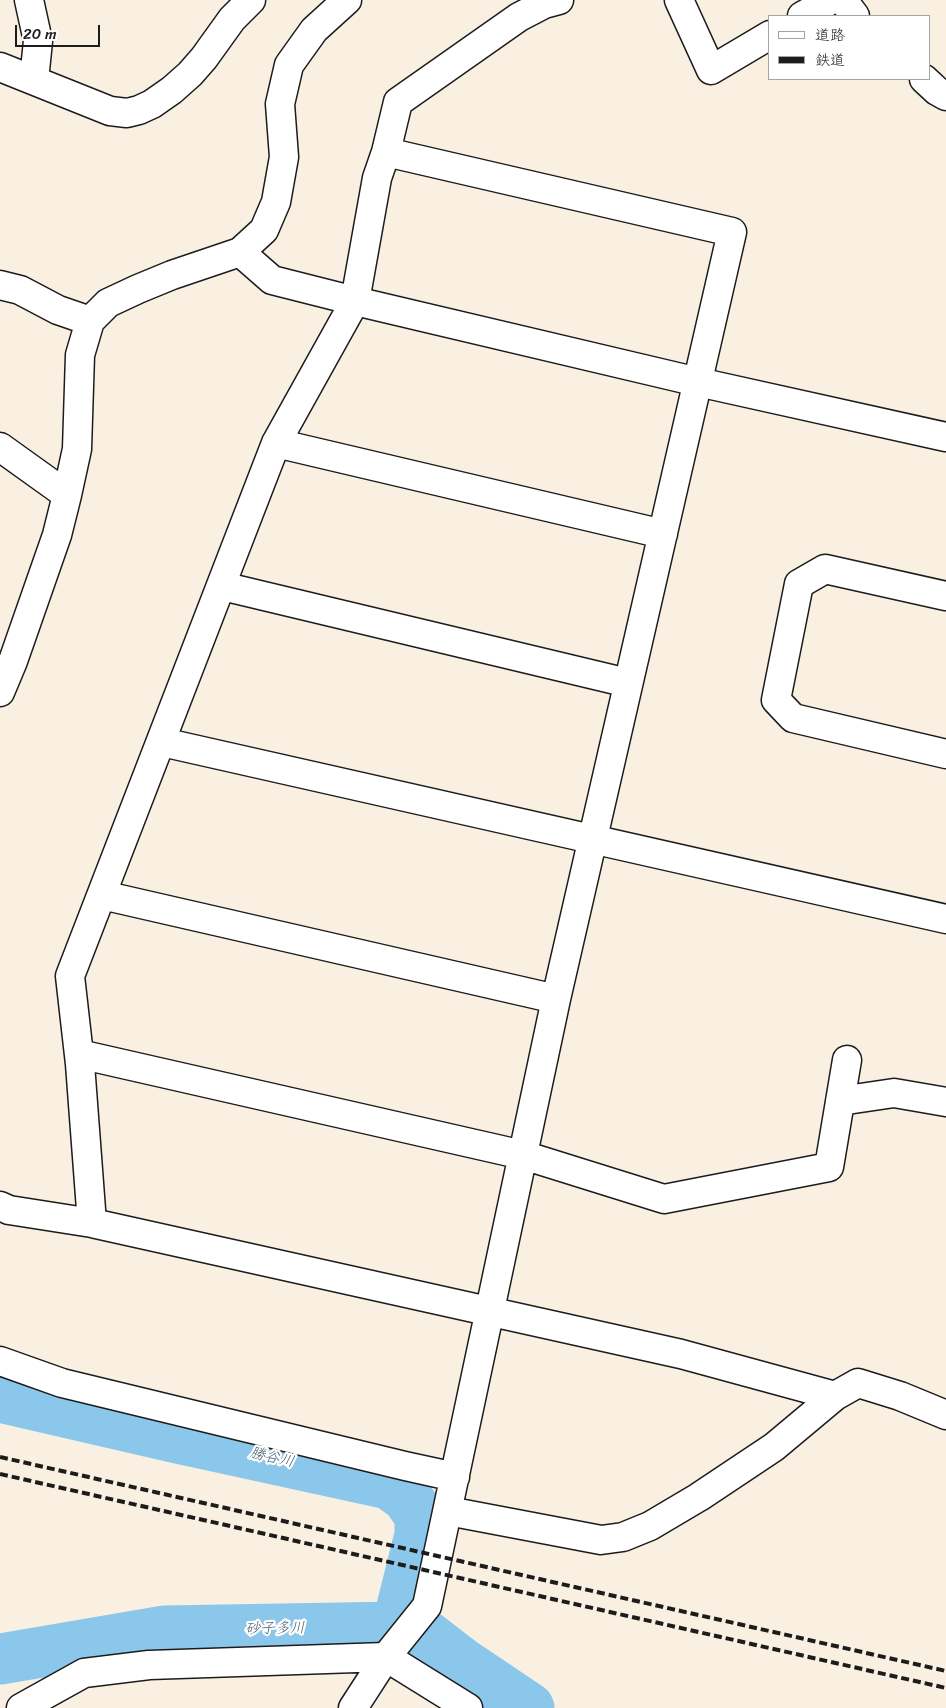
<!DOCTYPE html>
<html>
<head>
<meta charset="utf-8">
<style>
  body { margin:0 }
  #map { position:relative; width:946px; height:1708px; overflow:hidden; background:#f9f0e2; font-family:Sriracha,"Klee One",sans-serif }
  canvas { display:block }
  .legend { position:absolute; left:768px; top:15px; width:162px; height:65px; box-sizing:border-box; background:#fff; border:1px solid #a4a4a4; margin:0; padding:6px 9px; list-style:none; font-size:15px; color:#1c1c1c }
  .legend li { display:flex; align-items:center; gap:10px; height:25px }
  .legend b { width:25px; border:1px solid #a4a4a4 }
  .scale { position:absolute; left:15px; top:25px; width:85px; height:22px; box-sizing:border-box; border:2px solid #1c1c1c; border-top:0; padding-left:6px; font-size:15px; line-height:18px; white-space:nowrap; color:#1c1c1c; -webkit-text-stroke:4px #fff; paint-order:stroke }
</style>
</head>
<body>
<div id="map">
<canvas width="946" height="1708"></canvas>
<ul class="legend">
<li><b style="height:6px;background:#fff"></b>道路</li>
<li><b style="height:6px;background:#1c1c1c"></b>鉄道</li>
</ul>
<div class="scale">20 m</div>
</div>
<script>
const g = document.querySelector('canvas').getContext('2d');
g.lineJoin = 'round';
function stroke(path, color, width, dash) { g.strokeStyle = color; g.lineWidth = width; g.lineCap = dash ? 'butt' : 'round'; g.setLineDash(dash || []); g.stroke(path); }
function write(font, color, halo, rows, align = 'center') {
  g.font = font + ' Sriracha,"Klee One",sans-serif'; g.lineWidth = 4.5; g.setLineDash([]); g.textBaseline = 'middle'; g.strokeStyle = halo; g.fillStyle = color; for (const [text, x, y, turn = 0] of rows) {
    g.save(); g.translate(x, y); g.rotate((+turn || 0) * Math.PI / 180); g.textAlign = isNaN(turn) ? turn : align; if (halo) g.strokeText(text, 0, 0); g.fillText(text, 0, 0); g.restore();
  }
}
const river = new Path2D(`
  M 0,1397 L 177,1438 L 389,1484 L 407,1497 L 420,1516 L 420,1535 L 397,1627
  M 0,1659 L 165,1631 L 397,1627 L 427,1636 L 462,1663 L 529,1708`);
const minor = new Path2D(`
  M 29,0 L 38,41 L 34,80
  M 679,0 L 711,70 L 770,35
  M 843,0 L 855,16
  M 802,16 L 831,0
  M 0,67 L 110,111 L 127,113 L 139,110 L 152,104 L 172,90 L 190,74 L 204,58 L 232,19 L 251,0
  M 924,79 L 937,91 L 946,96
  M 240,252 L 272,280 L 355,301 L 698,382 L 946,437
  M 0,285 L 20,290 L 58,310 L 90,321
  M 276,443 L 663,534
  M 0,447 L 67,495
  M 222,586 L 628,683
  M 946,596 L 825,569 L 799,584 L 776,700 L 793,718 L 946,754
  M 0,692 L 13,661 L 57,535 L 67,495 L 77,449 L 80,355 L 90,321 L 108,303 L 138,289 L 172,275 L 240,252 L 264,230 L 276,202 L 284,157 L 280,104 L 289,65 L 314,30 L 347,0
  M 162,742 L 946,919
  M 102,895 L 556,999
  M 79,1054 L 523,1155 L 664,1199 L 829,1167 L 847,1060
  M 840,1101 L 894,1093 L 946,1102
  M 0,1206 L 9,1210 L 92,1223 L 681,1354 L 835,1396
  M 92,1223 L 80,1064 L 70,976 L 276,443 L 355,301 L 377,178 L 386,152 L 398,102 L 519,17 L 544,4 L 559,0
  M 0,1361 L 62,1383 L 405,1466 L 455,1477
  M 448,1511 L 601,1540 L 623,1537 L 650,1526 L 699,1497 L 774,1447 L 835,1396 L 858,1383 L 900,1396 L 946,1415
  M 21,1708 L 84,1673 L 149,1665 L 386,1657 L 468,1708
  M 353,1708 L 386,1657 L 427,1606 L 556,999 L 732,232 L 386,152`);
const rail = new Path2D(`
  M 0,1457 L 946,1671
  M 0,1474 L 946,1688`);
const waterNames = [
  ["勝谷川",272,1458,13],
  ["砂子多川",275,1629,-1]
];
stroke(river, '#8bc7eb', 51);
stroke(minor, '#1c1c1c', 31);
stroke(minor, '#fff', 28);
stroke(rail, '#1c1c1c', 4, [8, 4]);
write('italic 15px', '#48606f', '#fff', waterNames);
</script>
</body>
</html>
